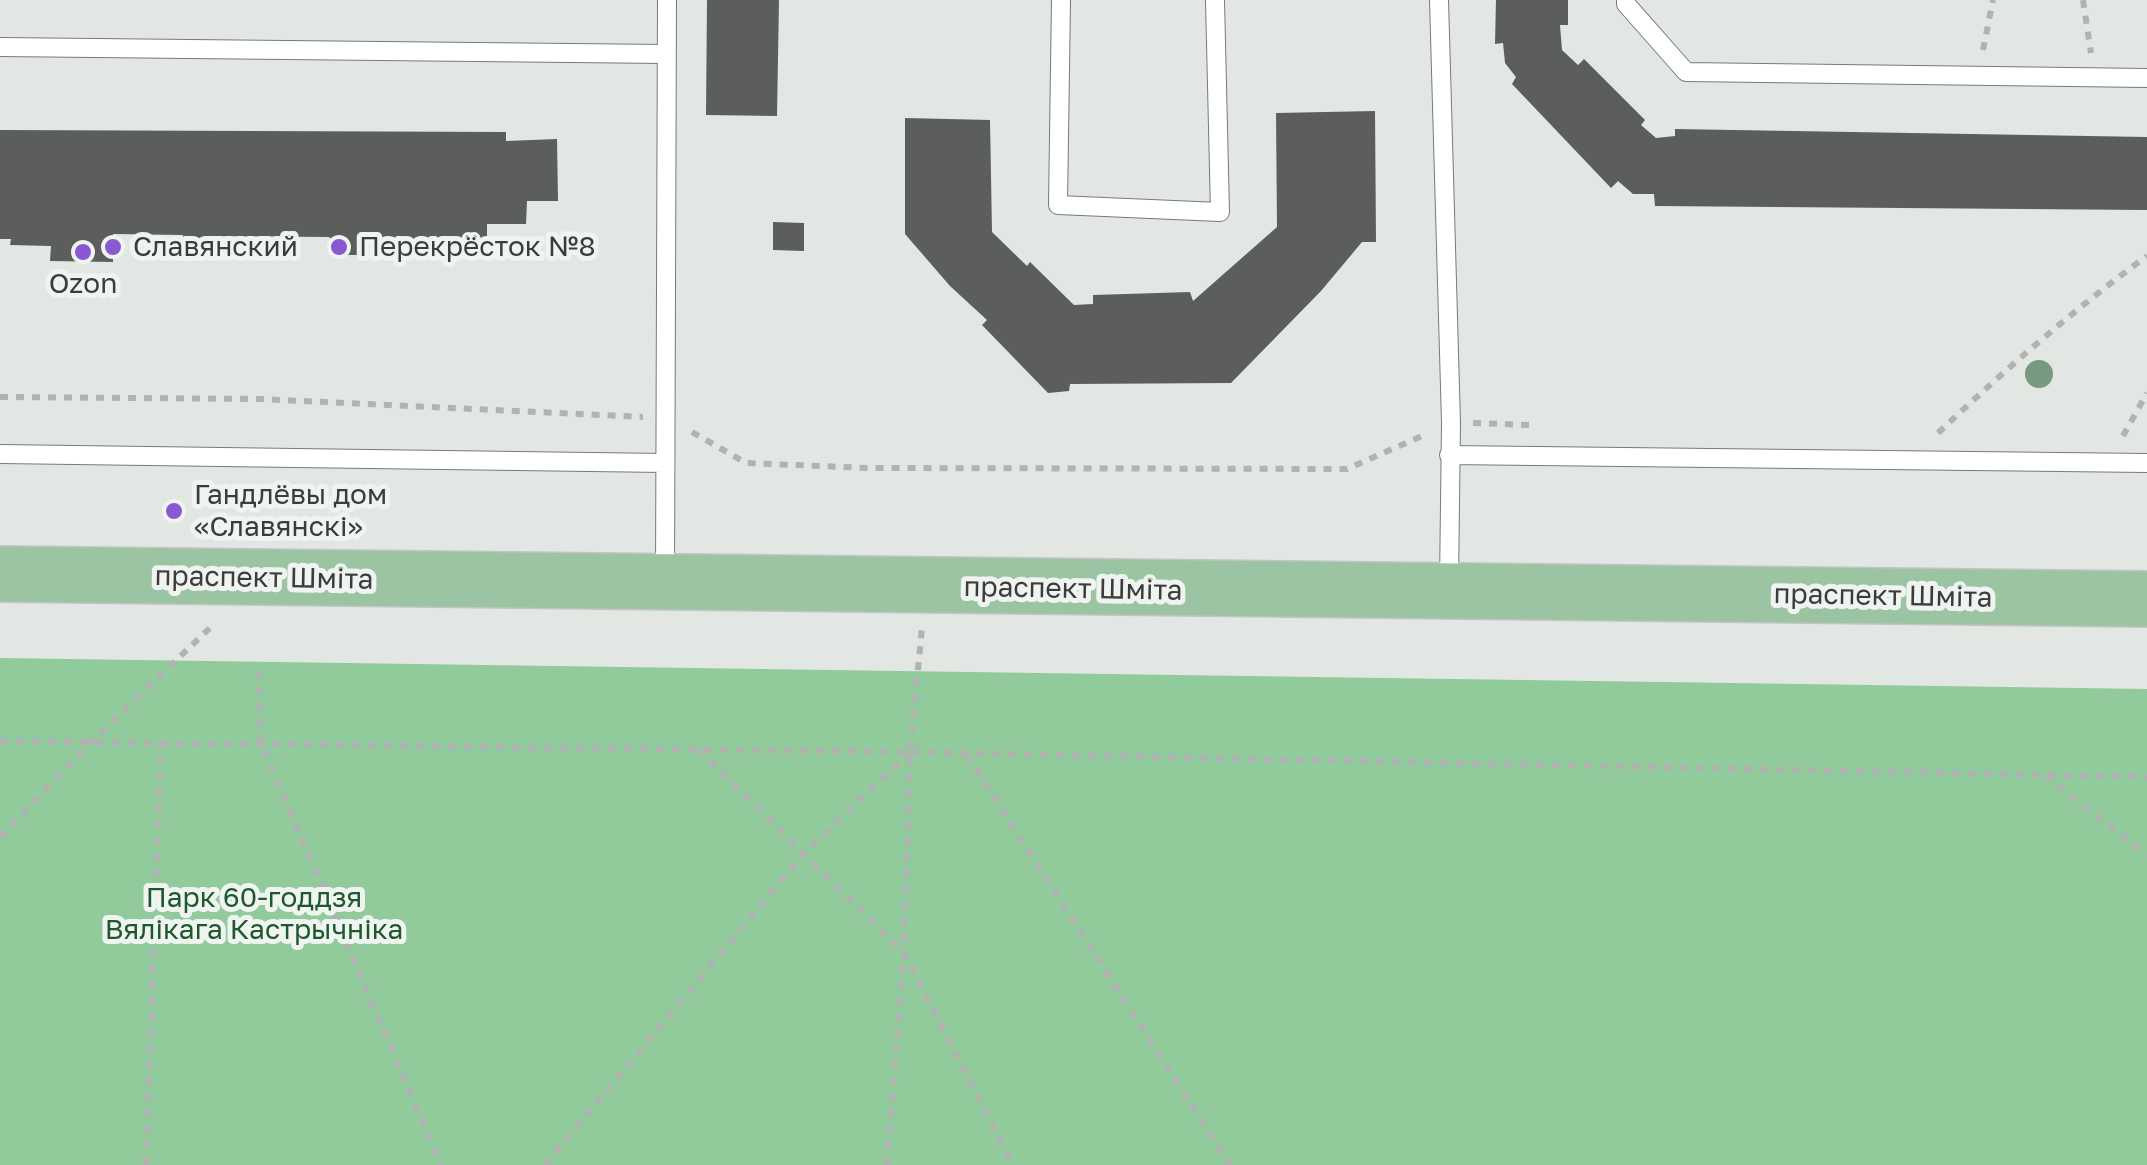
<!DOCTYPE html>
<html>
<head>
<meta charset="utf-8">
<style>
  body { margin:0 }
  canvas { display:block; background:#e3e7e3 }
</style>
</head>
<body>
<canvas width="2147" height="1165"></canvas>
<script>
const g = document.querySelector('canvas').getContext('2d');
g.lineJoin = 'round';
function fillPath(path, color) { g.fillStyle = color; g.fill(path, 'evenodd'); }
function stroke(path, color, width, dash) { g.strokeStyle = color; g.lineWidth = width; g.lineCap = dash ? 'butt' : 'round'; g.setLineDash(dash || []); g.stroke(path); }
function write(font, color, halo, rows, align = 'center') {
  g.font = font + ' "Golos Text",sans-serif'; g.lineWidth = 10; g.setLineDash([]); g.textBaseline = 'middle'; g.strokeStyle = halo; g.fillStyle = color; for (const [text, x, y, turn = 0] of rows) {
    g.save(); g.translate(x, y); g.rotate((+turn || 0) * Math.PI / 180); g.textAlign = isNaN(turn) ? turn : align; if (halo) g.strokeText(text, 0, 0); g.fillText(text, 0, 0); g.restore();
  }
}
const green = new Path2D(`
  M 0,658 L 2147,689 L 2147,1165 L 0,1165 Z`);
const building = new Path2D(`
  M 707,0 L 779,0 L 777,116 L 706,115 Z
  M 1496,0 L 1568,0 L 1568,25 L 1560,25 L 1562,50 L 1578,65 L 1584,59 L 1645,120 L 1641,125 L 1656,138 L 1675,136 L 1675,129 L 2147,137 L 2147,210 L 1655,206 L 1654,194 L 1633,194 L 1618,181 L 1611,188 L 1512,84 L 1516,77 L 1505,63 L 1503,43 L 1495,44 Z
  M 1375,111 L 1376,242 L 1362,242 L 1321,291 L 1231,383 L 1070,384 L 1069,391 L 1048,393 L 982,325 L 987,320 L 950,286 L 905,234 L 905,118 L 990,120 L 992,232 L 1027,266 L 1030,262 L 1074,305 L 1093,304 L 1093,295 L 1190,292 L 1193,301 L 1277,227 L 1276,113 Z
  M 0,130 L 506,132 L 506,141 L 557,139 L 558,201 L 527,201 L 526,224 L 487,224 L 487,244 L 449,244 L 448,255 L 348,255 L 329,237 L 204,236 L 204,247 L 182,247 L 183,235 L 113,234 L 113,262 L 50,261 L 51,246 L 10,245 L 11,239 L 0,239 Z
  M 773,222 L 804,223 L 804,251 L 773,250 Z`);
const path = new Path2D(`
  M 2083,0 L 2091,53
  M 1983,50 L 1993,0
  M 0,397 L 260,399 L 643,417
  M 1473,423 L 1531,425
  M 692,432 L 746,463 L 868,468 L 1347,469 L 1424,435
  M 1938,433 C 2005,370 2073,310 2147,256
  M 2123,436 L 2147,393
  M 258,671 L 261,743 L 441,1165
  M 0,741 L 910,752 L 2147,777
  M 699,749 L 904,953 L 1013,1165
  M 967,755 L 1230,1165
  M 2045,776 L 2147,855
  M 0,837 L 92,741 L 215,623
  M 146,1165 L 161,742
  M 545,1165 L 804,853 L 910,752
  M 887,1165 L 904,953 L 910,752 L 922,628`);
const lane = new Path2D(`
  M 1061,0 L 1058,205 L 1220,212 L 1215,0
  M 1439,0 L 1451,423 L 1449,584
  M 1626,0 L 1626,4 L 1686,72 L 2147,78
  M 0,47 L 666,54
  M 0,454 L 665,463
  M 1449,455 L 2147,463
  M 665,577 L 667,0`);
const primary = new Path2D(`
  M 0,574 L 2147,599`);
const trees = [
  [2039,374]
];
const markers = [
  [113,247,10,"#8959d2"],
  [339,247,10,"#8959d2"],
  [83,252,10,"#8959d2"],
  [174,511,10,"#8959d2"]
];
const poiNames = [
  ["Славянский",133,247],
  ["Перекрёсток №8",359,247],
  ["Ozon",83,284,"center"],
  ["Гандлёвы дом",194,495],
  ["«Славянскі»",194,527]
];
const streetNames = [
  ["праспект Шміта",264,578,1],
  ["праспект Шміта",1073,589,1],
  ["праспект Шміта",1883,596,1]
];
const parkNames = [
  ["Парк 60-годдзя",254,898],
  ["Вялікага Кастрычніка",254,930]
];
fillPath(green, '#91ca9b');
fillPath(building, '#5b5e5c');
stroke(lane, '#777b78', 20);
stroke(primary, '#c4c4c4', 58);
stroke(path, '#b0b3b0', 6, [8, 8]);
stroke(lane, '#fff', 18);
stroke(primary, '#9bc4a3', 55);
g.fillStyle = '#76997f';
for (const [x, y] of trees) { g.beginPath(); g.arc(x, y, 14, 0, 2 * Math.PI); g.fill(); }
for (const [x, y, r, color] of markers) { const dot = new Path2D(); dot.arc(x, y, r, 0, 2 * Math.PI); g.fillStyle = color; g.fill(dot); stroke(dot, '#f0f4f1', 4); }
write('28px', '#3b3c3b', '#f0f4f1', poiNames, 'left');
write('28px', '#3b3c3b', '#f0f4f1', streetNames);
write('28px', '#1d592d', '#f0f4f1', parkNames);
</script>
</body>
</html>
